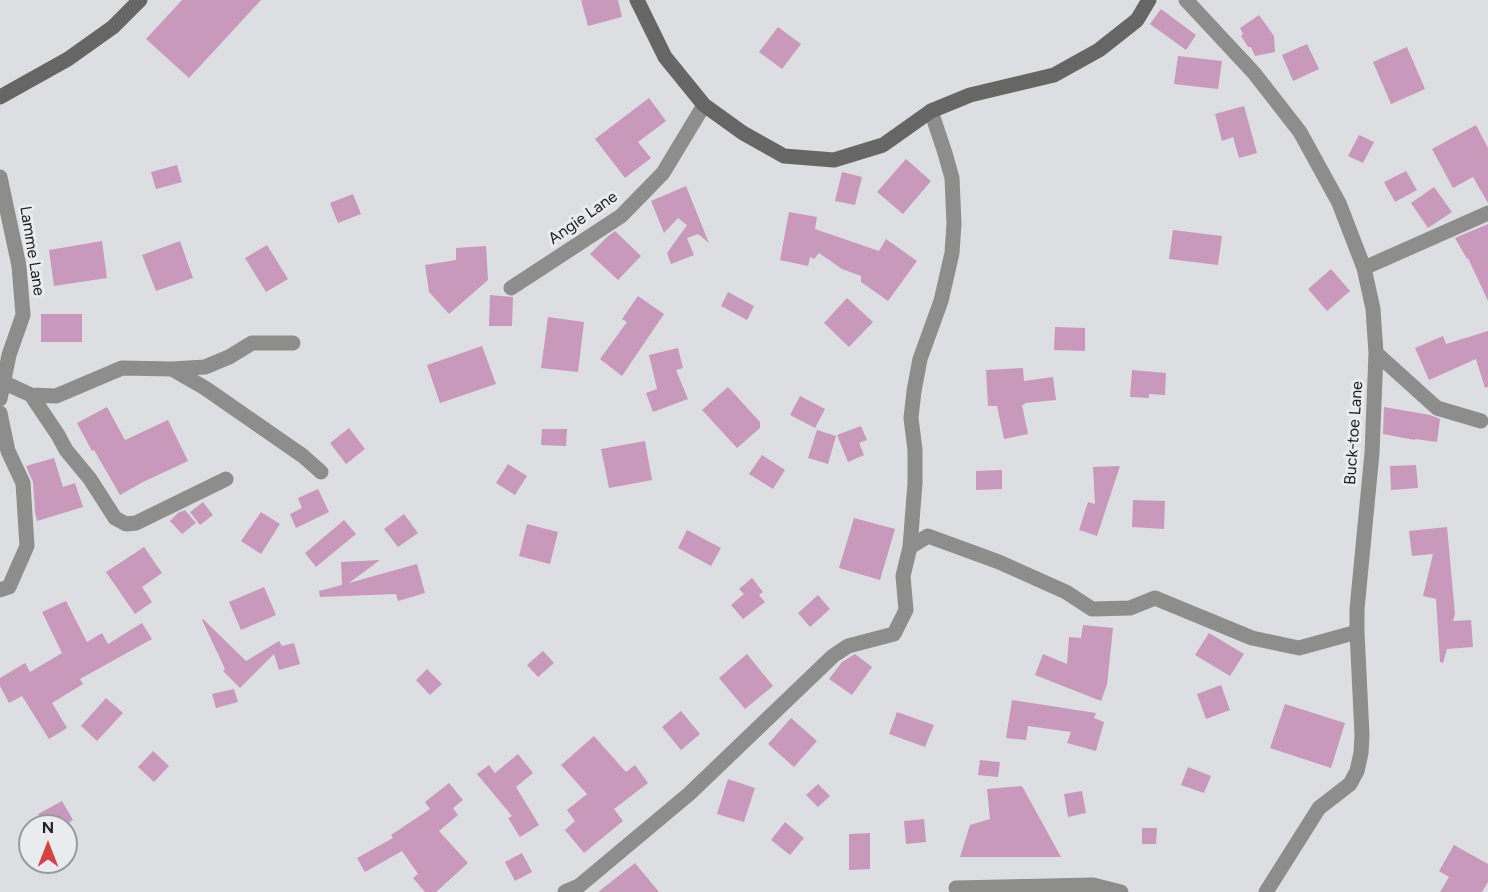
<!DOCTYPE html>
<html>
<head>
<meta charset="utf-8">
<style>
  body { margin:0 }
  #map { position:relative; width:1488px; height:892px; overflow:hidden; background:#dddee2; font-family:Figtree,sans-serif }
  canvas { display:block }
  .north { position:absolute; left:18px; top:814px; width:60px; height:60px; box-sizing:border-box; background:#eaebef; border:2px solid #9a9a9d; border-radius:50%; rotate:0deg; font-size:16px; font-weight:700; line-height:24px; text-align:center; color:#212123 }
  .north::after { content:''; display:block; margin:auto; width:21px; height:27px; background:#d34346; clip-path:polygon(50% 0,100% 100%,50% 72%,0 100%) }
</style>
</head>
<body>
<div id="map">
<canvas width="1488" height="892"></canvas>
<div class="north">N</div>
</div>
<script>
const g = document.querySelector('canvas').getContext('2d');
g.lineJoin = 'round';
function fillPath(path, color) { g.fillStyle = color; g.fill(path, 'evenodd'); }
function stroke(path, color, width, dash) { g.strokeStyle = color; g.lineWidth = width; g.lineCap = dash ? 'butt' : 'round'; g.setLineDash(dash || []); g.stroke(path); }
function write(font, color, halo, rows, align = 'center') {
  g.font = font + ' Figtree,sans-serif'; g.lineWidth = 6; g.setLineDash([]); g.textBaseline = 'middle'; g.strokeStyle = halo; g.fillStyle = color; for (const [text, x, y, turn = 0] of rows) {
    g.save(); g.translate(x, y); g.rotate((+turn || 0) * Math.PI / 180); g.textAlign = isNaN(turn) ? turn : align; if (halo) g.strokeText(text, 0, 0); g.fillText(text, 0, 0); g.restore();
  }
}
const building = new Path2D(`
  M 182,0 L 261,0 L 189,78 L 146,39 Z
  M 581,0 L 618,0 L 622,17 L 588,26 Z
  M 1161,9 L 1196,35 L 1186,50 L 1150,24 Z
  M 1259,15 L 1274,36 L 1275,52 L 1255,56 L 1251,47 L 1248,47 L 1241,36 L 1243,34 L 1240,28 Z
  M 778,27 L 801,44 L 782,69 L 759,52 Z
  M 1307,44 L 1319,69 L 1293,81 L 1282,55 Z
  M 1407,47 L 1425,89 L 1391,104 L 1373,62 Z
  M 1178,56 L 1222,61 L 1218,89 L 1174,84 Z
  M 649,98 L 666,121 L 638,142 L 651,158 L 625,178 L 595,139 Z
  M 1244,106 L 1257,153 L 1239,158 L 1233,137 L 1222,141 L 1215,114 Z
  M 1476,125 L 1488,148 L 1488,203 L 1473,177 L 1453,188 L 1432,149 Z
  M 1359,135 L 1374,142 L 1363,163 L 1348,156 Z
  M 906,159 L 931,181 L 903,214 L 877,192 Z
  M 177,165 L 182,182 L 156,189 L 151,172 Z
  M 1406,171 L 1417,190 L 1395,202 L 1384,182 Z
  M 842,172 L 862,177 L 855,205 L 835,201 Z
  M 686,186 L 709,243 L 698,234 L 687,238 L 694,255 L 671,264 L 667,253 L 687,225 L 678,218 L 664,233 L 651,201 Z
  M 1434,187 L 1452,212 L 1428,228 L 1411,203 Z
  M 353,194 L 361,214 L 338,223 L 330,203 Z
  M 789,212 L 817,217 L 815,229 L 879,251 L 886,239 L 917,261 L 888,301 L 861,282 L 861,276 L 842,269 L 819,253 L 814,259 L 810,257 L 808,266 L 780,260 Z
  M 1488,224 L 1488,301 L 1468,258 L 1467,259 L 1455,238 Z
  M 1173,230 L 1222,236 L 1218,265 L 1169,259 Z
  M 615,231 L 641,256 L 618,280 L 590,254 L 607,237 Z
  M 102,241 L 107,278 L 54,286 L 49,250 Z
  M 180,241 L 193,278 L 156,291 L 142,255 Z
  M 267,245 L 288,279 L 266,292 L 245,258 Z
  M 486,246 L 488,280 L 449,314 L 429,292 L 425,265 L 456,260 L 456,248 Z
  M 1331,269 L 1350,291 L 1327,311 L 1308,289 Z
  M 728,292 L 754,306 L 747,320 L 721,306 Z
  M 490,295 L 513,297 L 512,326 L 489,326 Z
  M 638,296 L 664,314 L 622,376 L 600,359 L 627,322 L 622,319 Z
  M 847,298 L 873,322 L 849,347 L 824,323 Z
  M 41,314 L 82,314 L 82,342 L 41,342 Z
  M 548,317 L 584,322 L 578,372 L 541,368 Z
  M 1055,327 L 1085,328 L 1085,351 L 1054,350 Z
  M 1488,331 L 1488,387 L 1485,388 L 1476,359 L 1429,380 L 1415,348 L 1443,336 L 1446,344 Z
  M 482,346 L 496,384 L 440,403 L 427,365 Z
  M 678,348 L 683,368 L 676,370 L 688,399 L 653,412 L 646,393 L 657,389 L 649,355 Z
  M 1023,368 L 1024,381 L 1053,377 L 1056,400 L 1025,403 L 1025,404 L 1022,405 L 1028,434 L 1004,439 L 997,406 L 988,406 L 986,370 Z
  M 1132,370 L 1166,373 L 1165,395 L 1149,394 L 1149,398 L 1130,397 Z
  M 728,387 L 760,422 L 760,428 L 737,448 L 702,410 Z
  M 800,396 L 825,409 L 815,428 L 790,415 Z
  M 107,407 L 125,440 L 168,420 L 188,461 L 143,482 L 120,495 L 94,450 L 92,451 L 77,423 Z
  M 1384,407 L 1430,415 L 1440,419 L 1437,442 L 1415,439 L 1415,440 L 1383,434 Z
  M 861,426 L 867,440 L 859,443 L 864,455 L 848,462 L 837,435 Z
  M 349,428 L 365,449 L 346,464 L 330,443 Z
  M 542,429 L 567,429 L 566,446 L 541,445 Z
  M 817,430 L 836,436 L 828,464 L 808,458 Z
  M 645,441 L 652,480 L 609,488 L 601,449 Z
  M 762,455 L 785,470 L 773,489 L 749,474 Z
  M 54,458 L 63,487 L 75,483 L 83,507 L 37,521 L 35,512 L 33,482 L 26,466 Z
  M 508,464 L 527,476 L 515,495 L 496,483 Z
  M 1416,465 L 1418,488 L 1391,490 L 1390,466 Z
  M 1120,466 L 1097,536 L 1079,530 L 1088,502 L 1095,504 L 1093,467 Z
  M 1002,470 L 1002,489 L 976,490 L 976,471 Z
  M 318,489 L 329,512 L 296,528 L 290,514 L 302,508 L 298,498 Z
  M 1133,500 L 1165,501 L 1164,529 L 1132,527 Z
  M 203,502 L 213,515 L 200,525 L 190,512 Z
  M 185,510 L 196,523 L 182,534 L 170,521 L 178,513 Z
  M 261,512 L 280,524 L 261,554 L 241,541 Z
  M 404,514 L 418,533 L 398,547 L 384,529 Z
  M 854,518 L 895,529 L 880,580 L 839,568 Z
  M 344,520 L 356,534 L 316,567 L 305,553 Z
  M 527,524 L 558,532 L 550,564 L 519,556 Z
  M 1447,527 L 1455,614 L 1453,621 L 1471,620 L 1473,647 L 1447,649 L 1443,663 L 1440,662 L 1436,599 L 1423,596 L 1433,554 L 1412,556 L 1409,531 Z
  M 687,530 L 721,548 L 711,566 L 678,548 Z
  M 144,547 L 162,573 L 142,587 L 152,602 L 135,614 L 106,572 Z
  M 380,560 L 349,583 L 417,564 L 425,593 L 398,601 L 396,594 L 320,597 L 319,591 L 342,585 L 341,562 Z
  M 752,578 L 763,592 L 759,595 L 765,602 L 743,619 L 731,605 L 744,594 L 739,589 Z
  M 264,587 L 276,615 L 241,630 L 229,602 Z
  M 818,595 L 830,609 L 810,627 L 798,613 Z
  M 66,601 L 87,642 L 102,633 L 108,644 L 142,623 L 152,639 L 80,679 L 83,684 L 52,703 L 67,728 L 49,739 L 22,696 L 9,703 L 0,686 L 0,678 L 25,663 L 30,672 L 62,653 L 42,612 Z
  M 203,619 L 246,661 L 279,641 L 282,646 L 294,643 L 300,664 L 279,670 L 274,654 L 240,688 L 223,671 L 225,669 L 202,620 Z
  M 1083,625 L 1113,628 L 1107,685 L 1101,701 L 1035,675 L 1043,654 L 1067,664 L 1069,637 L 1081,638 Z
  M 1209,633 L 1244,654 L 1230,676 L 1195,655 Z
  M 543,651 L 554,663 L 538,677 L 527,665 Z
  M 747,654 L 773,686 L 745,709 L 719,678 Z
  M 855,654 L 872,667 L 852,695 L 829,679 L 842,662 Z
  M 427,669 L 442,684 L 430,695 L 416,680 Z
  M 1221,685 L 1230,710 L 1206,719 L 1197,694 Z
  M 234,689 L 238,702 L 216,708 L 212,694 Z
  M 106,698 L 123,713 L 97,741 L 81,726 Z
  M 1012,700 L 1096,713 L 1094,718 L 1104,722 L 1096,751 L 1067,743 L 1071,732 L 1028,726 L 1026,740 L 1006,738 Z
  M 1285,704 L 1345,723 L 1331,768 L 1270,748 Z
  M 681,711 L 700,734 L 681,750 L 662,727 Z
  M 897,712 L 934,725 L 925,747 L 889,734 Z
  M 791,718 L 817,741 L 794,767 L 768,744 Z
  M 594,736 L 626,772 L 635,765 L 648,783 L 614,809 L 623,821 L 584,853 L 565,830 L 575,821 L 567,810 L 587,794 L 561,765 Z
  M 153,751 L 169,766 L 154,782 L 138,767 Z
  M 518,754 L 533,773 L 516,787 L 539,825 L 520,837 L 508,818 L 512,816 L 477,774 L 489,765 L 495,773 Z
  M 980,760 L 1000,762 L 998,777 L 978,775 Z
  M 1188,767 L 1211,776 L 1204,793 L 1181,785 Z
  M 728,779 L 755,788 L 744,822 L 717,814 Z
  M 449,783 L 463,800 L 453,808 L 458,815 L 439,831 L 468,863 L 436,892 L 425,892 L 413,878 L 418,874 L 402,851 L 365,872 L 357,858 L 393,838 L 391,835 L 430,809 L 425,802 Z
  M 818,784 L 830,796 L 818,807 L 806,795 Z
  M 1022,786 L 1061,857 L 960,857 L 970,825 L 990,819 L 987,789 Z
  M 1082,791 L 1086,813 L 1068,817 L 1064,794 Z
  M 62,801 L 73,820 L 62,826 L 45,826 L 38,814 Z
  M 924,819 L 926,842 L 906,844 L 904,821 Z
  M 785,822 L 804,838 L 790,855 L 771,840 Z
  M 1142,828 L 1157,828 L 1156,844 L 1142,844 Z
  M 870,833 L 870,869 L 849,870 L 849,834 Z
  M 1454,845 L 1488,864 L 1488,882 L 1482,892 L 1440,892 L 1449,877 L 1439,871 Z
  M 522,853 L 532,872 L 515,881 L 505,862 Z
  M 635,863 L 659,892 L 598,892 Z`);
const street = new Path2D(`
  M 1186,0 L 1254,73 L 1300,132 L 1339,203 L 1364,268 L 1373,309 L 1376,353 L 1372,453 L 1357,609 L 1357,632 L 1362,735 L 1361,753 L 1357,771 L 1350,784 L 1319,808 L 1266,892
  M 0,177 L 19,266 L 23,315 L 9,355 L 0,399
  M 1364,268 L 1488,213
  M 511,288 L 621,216 L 663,173 L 704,105
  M 1376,353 L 1437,408 L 1481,421
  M 172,369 L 205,388 L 303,456 L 321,472
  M 3,382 L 31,395 L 56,396 L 122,368 L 172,369 L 205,367 L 229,357 L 252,343 L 293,343
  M 31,395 L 58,435 L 66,450 L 90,479 L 115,518 L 126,524 L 136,523 L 226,479
  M 0,413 L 8,451 L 23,483 L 27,546 L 9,587 L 0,590
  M 910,547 L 915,483 L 915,450 L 911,418 L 914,391 L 920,359 L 941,301 L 952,253 L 954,224 L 952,178 L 945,153 L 931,111
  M 956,888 L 1093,885 L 1121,892
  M 565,892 L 579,886 L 689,794 L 833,656 L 848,646 L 894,634 L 906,610 L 903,576 L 910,547 L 928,536 L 999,562 L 1066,592 L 1092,609 L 1130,608 L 1155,598 L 1252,638 L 1299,648 L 1357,632`);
const secondary = new Path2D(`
  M 637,0 L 665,57 L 704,105 L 743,133 L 784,156 L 834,160 L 883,145 L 931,111 L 970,95 L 1054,75 L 1099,50 L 1137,20 L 1149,0
  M 0,97 L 68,59 L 113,27 L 140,0`);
const streetNames = [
  ["Angie Lane",583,218,-35],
  ["Lamme Lane",32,251,81],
  ["Buck-toe Lane",1354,433,-86]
];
fillPath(building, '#c999bb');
stroke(street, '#8d8d8b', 15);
stroke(secondary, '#666764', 15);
write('16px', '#212123', '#eaebef', streetNames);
</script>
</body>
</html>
